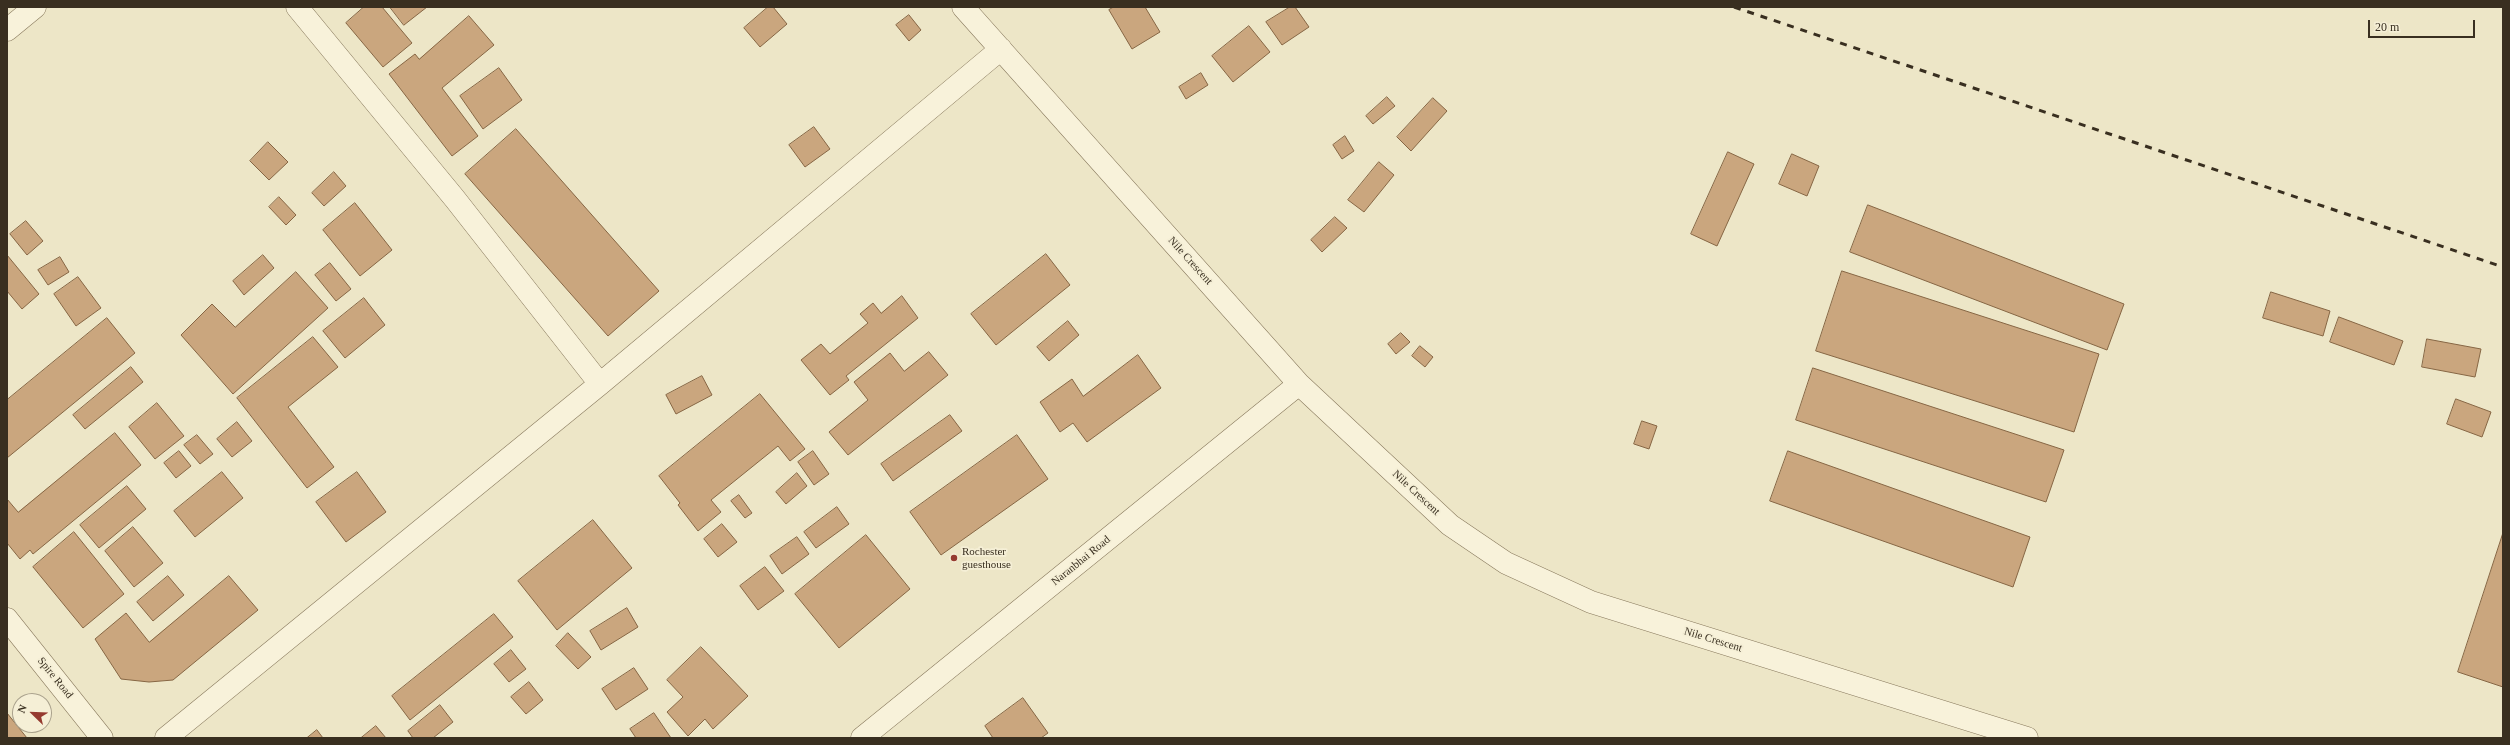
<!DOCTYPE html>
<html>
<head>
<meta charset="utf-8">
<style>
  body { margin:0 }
  #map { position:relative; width:2510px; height:745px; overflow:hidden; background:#ede6c7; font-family:"Times New Roman",serif }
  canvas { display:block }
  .frame { position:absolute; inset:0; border:8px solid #392f20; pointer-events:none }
  .north { position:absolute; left:12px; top:693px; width:40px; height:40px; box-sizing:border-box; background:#f5efd6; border:1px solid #aaa28d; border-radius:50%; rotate:293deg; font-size:11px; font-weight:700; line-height:16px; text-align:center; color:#392f20 }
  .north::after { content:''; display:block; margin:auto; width:14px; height:18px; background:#953a2f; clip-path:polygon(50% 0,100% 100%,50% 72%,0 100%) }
  .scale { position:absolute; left:2368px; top:20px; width:107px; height:18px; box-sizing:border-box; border:2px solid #392f20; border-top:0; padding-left:5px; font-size:12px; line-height:14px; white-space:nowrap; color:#392f20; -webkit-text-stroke:3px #f5efd6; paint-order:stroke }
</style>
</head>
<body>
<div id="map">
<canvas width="2510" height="745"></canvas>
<div class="frame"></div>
<div class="north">N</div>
<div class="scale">20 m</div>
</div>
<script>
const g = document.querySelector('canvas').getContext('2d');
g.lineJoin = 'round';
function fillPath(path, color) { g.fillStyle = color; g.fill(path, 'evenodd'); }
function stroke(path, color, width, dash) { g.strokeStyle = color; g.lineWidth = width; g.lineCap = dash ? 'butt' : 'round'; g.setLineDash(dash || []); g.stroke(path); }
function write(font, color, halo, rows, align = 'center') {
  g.font = font + ' "Times New Roman",serif'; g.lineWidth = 3.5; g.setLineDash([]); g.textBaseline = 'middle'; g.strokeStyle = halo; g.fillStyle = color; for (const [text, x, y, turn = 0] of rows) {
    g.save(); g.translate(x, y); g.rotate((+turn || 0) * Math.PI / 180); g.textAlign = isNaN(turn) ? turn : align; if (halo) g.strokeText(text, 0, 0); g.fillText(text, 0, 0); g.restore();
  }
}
const building = new Path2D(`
  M 364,7 L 382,7 L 412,43 L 383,67 L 346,23 Z
  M 390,7 L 427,7 L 404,25 Z
  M 768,7 L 773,7 L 787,24 L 760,47 L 744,28 Z
  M 1114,7 L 1145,7 L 1160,32 L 1132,49 L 1109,10 Z
  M 1290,7 L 1295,7 L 1309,27 L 1282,45 L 1266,22 Z
  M 909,15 L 921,30 L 909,41 L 896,25 Z
  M 469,16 L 494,45 L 442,88 L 478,136 L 452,156 L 389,74 L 415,54 L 419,59 Z
  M 1249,26 L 1270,52 L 1233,82 L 1212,56 Z
  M 499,68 L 522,100 L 483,129 L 460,96 Z
  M 1201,73 L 1208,85 L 1186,99 L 1179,87 Z
  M 1387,97 L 1395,106 L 1373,124 L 1366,116 Z
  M 1433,98 L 1447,111 L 1411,151 L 1397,137 Z
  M 814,127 L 830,149 L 805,167 L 789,145 Z
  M 516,129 L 659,291 L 608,336 L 465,174 Z
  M 1345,136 L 1354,151 L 1342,159 L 1333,145 Z
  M 268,142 L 288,162 L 269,180 L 250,161 Z
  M 1728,152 L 1754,164 L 1717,246 L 1691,234 Z
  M 1792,154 L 1819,166 L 1807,196 L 1779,184 Z
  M 1379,162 L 1394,175 L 1364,212 L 1348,200 Z
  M 334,172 L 346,186 L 324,206 L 312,193 Z
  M 279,197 L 296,215 L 286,225 L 269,207 Z
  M 355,203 L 392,250 L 360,276 L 323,230 Z
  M 1868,205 L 2124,304 L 2107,350 L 1850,252 Z
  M 1335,217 L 1347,228 L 1322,252 L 1311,240 Z
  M 26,221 L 43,241 L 27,255 L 10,234 Z
  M 1046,254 L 1070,285 L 996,345 L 971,314 Z
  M 7,255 L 39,294 L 22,309 L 7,291 Z
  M 263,255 L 274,268 L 244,295 L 233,281 Z
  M 60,257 L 69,272 L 48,285 L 38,270 Z
  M 330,263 L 351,289 L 336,301 L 315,275 Z
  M 1842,271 L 2099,354 L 2074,432 L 1816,351 Z
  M 296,272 L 328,308 L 233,394 L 181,335 L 212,304 L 235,327 Z
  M 78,277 L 101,308 L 76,326 L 54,294 Z
  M 2271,292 L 2330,311 L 2323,336 L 2263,318 Z
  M 902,296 L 918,318 L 846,376 L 849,380 L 830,395 L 801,360 L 821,344 L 830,354 L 868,323 L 860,314 L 873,303 L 881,313 Z
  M 364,298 L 385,325 L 345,358 L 323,331 Z
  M 2339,317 L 2403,341 L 2394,365 L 2330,342 Z
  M 107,318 L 135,353 L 7,458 L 7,400 Z
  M 1068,321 L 1079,335 L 1049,361 L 1037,347 Z
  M 1401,333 L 1410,342 L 1396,354 L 1388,344 Z
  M 313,337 L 338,367 L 288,407 L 334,467 L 307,488 L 237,398 Z
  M 2427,339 L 2481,349 L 2475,377 L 2422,367 Z
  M 1420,346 L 1433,357 L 1425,367 L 1412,356 Z
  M 929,352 L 948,375 L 848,455 L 829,432 L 868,400 L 854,382 L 890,353 L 904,371 Z
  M 1138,355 L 1161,388 L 1087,442 L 1073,423 L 1060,432 L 1040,402 L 1072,379 L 1083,396 Z
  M 131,367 L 143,382 L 85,429 L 73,415 Z
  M 1813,368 L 2064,450 L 2046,502 L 1796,420 Z
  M 702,376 L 712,395 L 676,414 L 666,395 Z
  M 760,394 L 805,449 L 790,461 L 778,446 L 711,500 L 721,512 L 698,531 L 678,505 L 680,503 L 659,476 Z
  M 2456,399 L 2491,412 L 2482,437 L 2447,424 Z
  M 157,403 L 184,436 L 155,459 L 129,427 Z
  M 950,415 L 962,431 L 893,481 L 881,464 Z
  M 1642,421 L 1657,426 L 1649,449 L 1634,444 Z
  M 237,422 L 252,441 L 232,457 L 217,439 Z
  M 115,433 L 141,465 L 33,554 L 30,550 L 20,559 L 7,543 L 7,499 L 18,512 Z
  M 197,435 L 213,454 L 200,464 L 184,445 Z
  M 1017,435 L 1048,479 L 941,555 L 910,512 Z
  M 179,451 L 191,466 L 176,478 L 164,463 Z
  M 813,451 L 829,474 L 814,485 L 798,462 Z
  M 1788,451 L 2030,537 L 2013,587 L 1770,501 Z
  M 222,472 L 243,498 L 195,537 L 174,511 Z
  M 357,472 L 386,512 L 346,542 L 316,502 Z
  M 797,473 L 807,486 L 786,504 L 776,492 Z
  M 127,486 L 146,509 L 99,548 L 80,525 Z
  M 739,495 L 752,513 L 745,518 L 731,501 Z
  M 837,507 L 849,524 L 816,548 L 804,532 Z
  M 593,520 L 632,568 L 557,630 L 518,581 Z
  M 722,524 L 737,542 L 718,557 L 704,539 Z
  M 133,527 L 163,563 L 134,587 L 105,551 Z
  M 74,532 L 124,594 L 83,628 L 33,567 Z
  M 2503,533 L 2503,687 L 2458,672 Z
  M 866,535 L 910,589 L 839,648 L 795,594 Z
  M 797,537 L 809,554 L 782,574 L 770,556 Z
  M 765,567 L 784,591 L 758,610 L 740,586 Z
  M 168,576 L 184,595 L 153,621 L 137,602 Z
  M 229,576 L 258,610 L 173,680 L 149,682 L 121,679 L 95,639 L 126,613 L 149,642 Z
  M 627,608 L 638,627 L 601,650 L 590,631 Z
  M 494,614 L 513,637 L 410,720 L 392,696 Z
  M 568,633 L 591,657 L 578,669 L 556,646 Z
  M 701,647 L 748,696 L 713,729 L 705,719 L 688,736 L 667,712 L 683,697 L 667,680 Z
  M 511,650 L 526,669 L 509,682 L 494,664 Z
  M 634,668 L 648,689 L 616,710 L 602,689 Z
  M 529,682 L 543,700 L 526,714 L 511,697 Z
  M 1023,698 L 1048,733 L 1041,738 L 993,738 L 985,726 Z
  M 440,705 L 453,722 L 433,738 L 413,738 L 408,731 Z
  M 7,713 L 27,738 L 7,738 Z
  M 654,713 L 671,738 L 636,738 L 630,729 Z
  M 376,726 L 386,738 L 361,738 Z
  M 317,730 L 323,738 L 307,738 Z`);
const minor = new Path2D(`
  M 297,7 L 455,199 L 600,384
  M 963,7 L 1299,384 L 1450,525 L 1506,563 L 1591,602 L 2027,738
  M 7,30 L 35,7
  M 7,619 L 102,738
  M 166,738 L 600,384 L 1001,49
  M 862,738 L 1299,384`);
const rail = new Path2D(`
  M 1734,7 L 2503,267`);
const markers = [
  [954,558,4,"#953a2f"]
];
const streetNames = [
  ["Nile Crescent",1190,261,48],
  ["Nile Crescent",1416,493,43],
  ["Naranbhai Road",1081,561,-39],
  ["Nile Crescent",1713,640,17],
  ["Spire Road",55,678,51]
];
const poiNames = [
  ["Rochester",962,552],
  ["guesthouse",962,565]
];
fillPath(building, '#caa67e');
stroke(building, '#866644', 1);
stroke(minor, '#88795d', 23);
stroke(minor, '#f8f2da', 22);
stroke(rail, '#392f20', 3, [7, 7]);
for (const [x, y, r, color] of markers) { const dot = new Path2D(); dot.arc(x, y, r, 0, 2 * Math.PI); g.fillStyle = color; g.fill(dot); stroke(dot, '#f5efd6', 1.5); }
write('11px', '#392f20', '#f5efd6', streetNames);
write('11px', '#392f20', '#f5efd6', poiNames, 'left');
</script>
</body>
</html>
